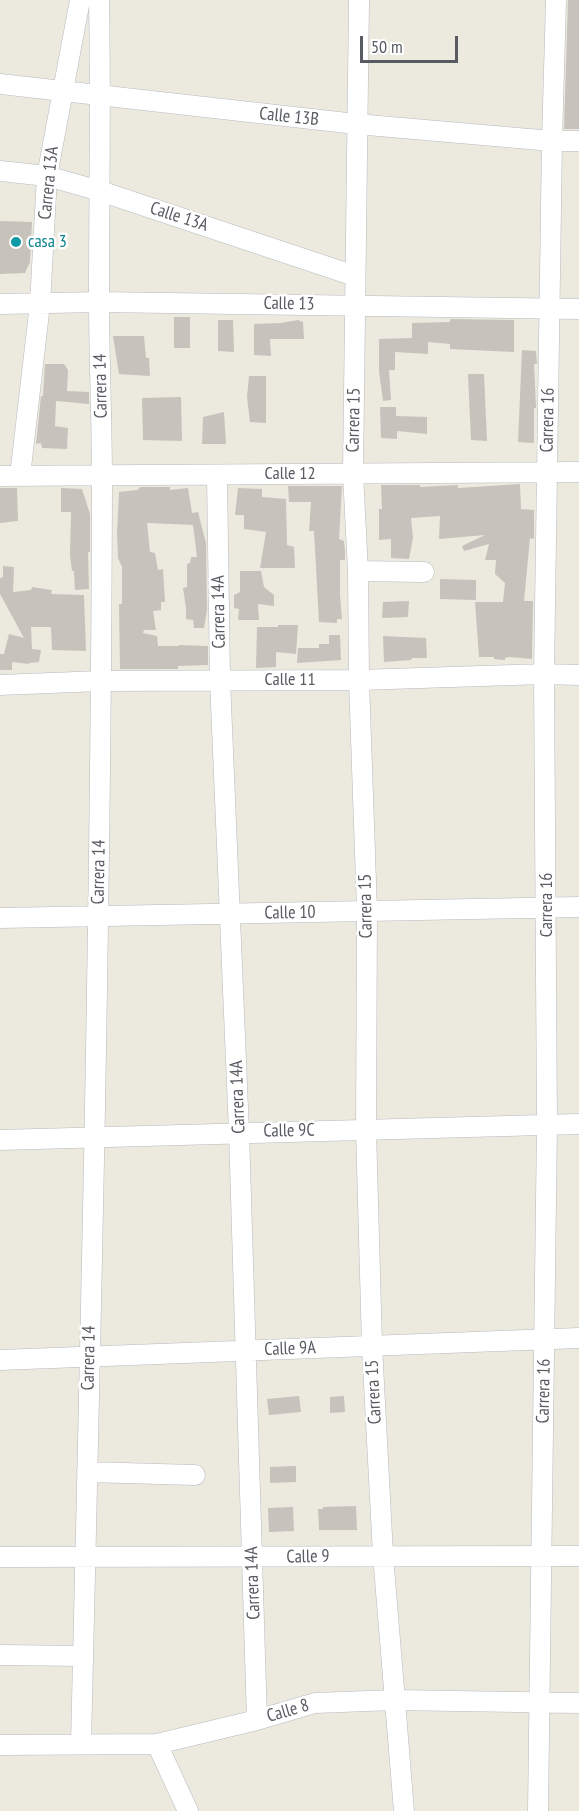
<!DOCTYPE html>
<html>
<head>
<meta charset="utf-8">
<style>
  body { margin:0 }
  #map { position:relative; width:579px; height:1811px; overflow:hidden; background:#ece9df; font-family:"PT Sans Narrow",sans-serif }
  canvas { display:block }
  .scale { position:absolute; left:360px; top:36px; width:98px; height:27px; box-sizing:border-box; border:3px solid #585b61; border-top:0; padding-left:8px; font-size:18px; line-height:21px; white-space:nowrap; color:#585b61; -webkit-text-stroke:4px #fff; paint-order:stroke }
</style>
</head>
<body>
<div id="map">
<canvas width="579" height="1811"></canvas>
<div class="scale">50 m</div>
</div>
<script>
const g = document.querySelector('canvas').getContext('2d');
g.lineJoin = 'round';
function fillPath(path, color) { g.fillStyle = color; g.fill(path, 'evenodd'); }
function stroke(path, color, width, dash) { g.strokeStyle = color; g.lineWidth = width; g.lineCap = dash ? 'butt' : 'round'; g.setLineDash(dash || []); g.stroke(path); }
function write(font, color, halo, rows, align = 'center') {
  g.font = font + ' "PT Sans Narrow",sans-serif'; g.lineWidth = 5; g.setLineDash([]); g.textBaseline = 'middle'; g.strokeStyle = halo; g.fillStyle = color; for (const [text, x, y, turn = 0] of rows) {
    g.save(); g.translate(x, y); g.rotate((+turn || 0) * Math.PI / 180); g.textAlign = isNaN(turn) ? turn : align; if (halo) g.strokeText(text, 0, 0); g.fillText(text, 0, 0); g.restore();
  }
}
const building = new Path2D(`
  M 568,0 L 579,0 L 579,129 L 564,129 Z
  M 0,221 L 32,222 L 30,262 L 25,273 L 0,274 Z
  M 174,317 L 190,317 L 190,348 L 174,348 Z
  M 450,319 L 514,320 L 514,352 L 450,349 L 450,344 L 428,342 L 428,354 L 395,352 L 395,370 L 389,370 L 391,400 L 383,401 L 379,371 L 379,339 L 412,338 L 412,323 L 450,322 Z
  M 218,320 L 233,320 L 234,352 L 218,351 Z
  M 298,320 L 303,322 L 304,339 L 270,339 L 271,356 L 254,355 L 254,324 L 281,323 Z
  M 113,336 L 144,336 L 146,358 L 149,358 L 150,376 L 119,374 Z
  M 522,350 L 536,351 L 537,364 L 534,364 L 536,408 L 534,408 L 534,443 L 518,442 Z
  M 45,364 L 64,364 L 68,370 L 67,391 L 89,392 L 89,404 L 56,401 L 55,426 L 68,428 L 67,449 L 42,448 L 41,443 L 36,444 L 41,396 L 43,396 Z
  M 468,374 L 484,374 L 487,441 L 471,440 Z
  M 249,376 L 266,376 L 266,423 L 250,422 L 247,397 Z
  M 181,397 L 182,441 L 143,440 L 142,398 Z
  M 380,407 L 396,407 L 396,416 L 427,417 L 427,434 L 397,431 L 397,439 L 381,438 Z
  M 224,412 L 226,444 L 202,444 L 203,417 Z
  M 520,484 L 521,509 L 534,510 L 534,539 L 530,538 L 524,601 L 533,601 L 532,659 L 509,657 L 505,658 L 505,660 L 494,659 L 494,657 L 479,657 L 475,602 L 503,602 L 505,583 L 495,574 L 496,560 L 485,560 L 489,544 L 464,551 L 462,546 L 485,535 L 439,539 L 440,516 L 411,518 L 413,538 L 409,559 L 391,558 L 391,539 L 379,540 L 379,509 L 382,509 L 381,485 L 420,485 L 420,487 L 458,485 L 458,488 Z
  M 288,486 L 342,486 L 339,539 L 344,541 L 345,552 L 345,560 L 340,560 L 340,595 L 342,619 L 337,619 L 337,623 L 319,622 L 314,531 L 309,531 L 311,502 L 289,502 Z
  M 141,487 L 170,487 L 170,490 L 188,488 L 192,513 L 198,512 L 206,543 L 207,610 L 204,628 L 194,628 L 193,620 L 186,619 L 186,608 L 183,588 L 187,587 L 187,564 L 190,563 L 191,557 L 197,557 L 193,525 L 147,523 L 150,552 L 155,553 L 158,570 L 163,569 L 165,602 L 161,602 L 161,610 L 153,611 L 156,630 L 144,630 L 143,633 L 157,636 L 158,646 L 179,646 L 179,645 L 208,646 L 208,665 L 178,666 L 178,669 L 120,669 L 119,604 L 122,604 L 122,567 L 118,558 L 117,534 L 119,492 L 137,490 Z
  M 0,488 L 17,488 L 18,521 L 0,523 Z
  M 61,488 L 82,489 L 90,514 L 90,552 L 88,552 L 89,589 L 75,590 L 74,571 L 72,571 L 70,555 L 71,512 L 61,512 Z
  M 238,488 L 262,489 L 262,497 L 286,499 L 287,545 L 294,547 L 295,568 L 260,568 L 266,532 L 244,529 L 244,515 L 235,515 Z
  M 3,566 L 14,567 L 13,592 L 31,590 L 32,587 L 52,590 L 51,594 L 84,595 L 86,651 L 52,650 L 51,627 L 31,627 L 32,649 L 41,650 L 39,662 L 29,663 L 29,664 L 12,662 L 12,670 L 0,670 L 0,654 L 4,654 L 9,634 L 24,638 L 0,594 L 0,578 L 3,577 Z
  M 240,571 L 261,571 L 264,587 L 274,595 L 274,606 L 258,604 L 259,620 L 238,620 L 239,609 L 234,608 L 234,595 L 240,592 Z
  M 440,579 L 476,580 L 476,600 L 440,599 Z
  M 409,601 L 408,617 L 382,618 L 383,602 Z
  M 278,625 L 298,625 L 296,654 L 276,652 L 276,667 L 256,668 L 257,627 L 278,627 Z
  M 329,635 L 340,635 L 341,660 L 297,663 L 298,648 L 319,648 L 319,644 L 329,644 Z
  M 383,636 L 426,638 L 427,658 L 412,658 L 411,660 L 384,662 Z
  M 299,1396 L 301,1412 L 269,1415 L 267,1399 Z
  M 344,1396 L 345,1412 L 330,1413 L 330,1397 Z
  M 296,1466 L 296,1482 L 270,1483 L 270,1467 Z
  M 356,1506 L 357,1530 L 319,1530 L 318,1509 L 323,1509 L 323,1507 Z
  M 293,1507 L 294,1531 L 269,1532 L 268,1508 Z`);
const minor = new Path2D(`
  M 359,0 L 353,474 L 358,571 L 359,680 L 367,911 L 366,1130 L 372,1346 L 383,1555 L 404,1811
  M 0,84 L 356,124 L 552,141 L 579,141
  M 0,171 L 47,176 L 100,191 L 355,276
  M 0,304 L 99,302 L 579,309
  M 217,475 L 220,680 L 239,1132 L 257,1720
  M 0,476 L 579,472
  M 20,476 L 40,304 L 47,176 L 80,0
  M 358,571 L 424,572
  M 0,685 L 101,681 L 359,680 L 544,674 L 579,675
  M 0,918 L 579,907
  M 0,1140 L 579,1124
  M 0,1360 L 579,1338
  M 87,1472 L 195,1475
  M 0,1557 L 579,1556
  M 0,1655 L 83,1656
  M 81,1744 C 91,1324 101,903 102,482 C 102,421 99,359 99,298 C 99,199 101,99 99,0
  M 157,1744 L 188,1811
  M 0,1745 L 157,1744 L 257,1720 L 315,1703 L 394,1700 L 579,1703
  M 538,1811 L 547,1125 L 544,674 L 552,141 L 556,0`);
const markers = [
  [16,242,6,"#0f9aa8"]
];
const streetNames = [
  ["Calle 13B",289,117,6],
  ["Carrera 13A",49,183,-84],
  ["Calle 13A",179,217,18],
  ["Calle 13",289,304,1],
  ["Carrera 14",101,386,-91],
  ["Carrera 15",354,420,-89],
  ["Carrera 16",548,420,-89],
  ["Calle 12",290,474],
  ["Carrera 14A",219,612,-91],
  ["Calle 11",290,680],
  ["Carrera 14",99,872,-89],
  ["Carrera 16",547,905,-90],
  ["Carrera 15",366,906,-91],
  ["Calle 10",290,913,-1],
  ["Carrera 14A",238,1097,-92],
  ["Calle 9C",289,1131,-1],
  ["Calle 9A",290,1349,-2],
  ["Carrera 14",89,1358,-89],
  ["Carrera 16",544,1391,-89],
  ["Carrera 15",374,1392,-93],
  ["Calle 9",308,1557,-1],
  ["Carrera 14A",253,1583,-92],
  ["Calle 8",288,1711,-16]
];
const cultureNames = [
  ["casa 3",28,242]
];
fillPath(building, '#c7c3bc');
stroke(minor, '#b7b9bf', 21);
stroke(minor, '#fff', 20);
for (const [x, y, r, color] of markers) { const dot = new Path2D(); dot.arc(x, y, r, 0, 2 * Math.PI); g.fillStyle = color; g.fill(dot); stroke(dot, '#fff', 2); }
write('18px', '#585b61', '#fff', streetNames);
write('18px', '#0d838f', '#fff', cultureNames, 'left');
</script>
</body>
</html>
